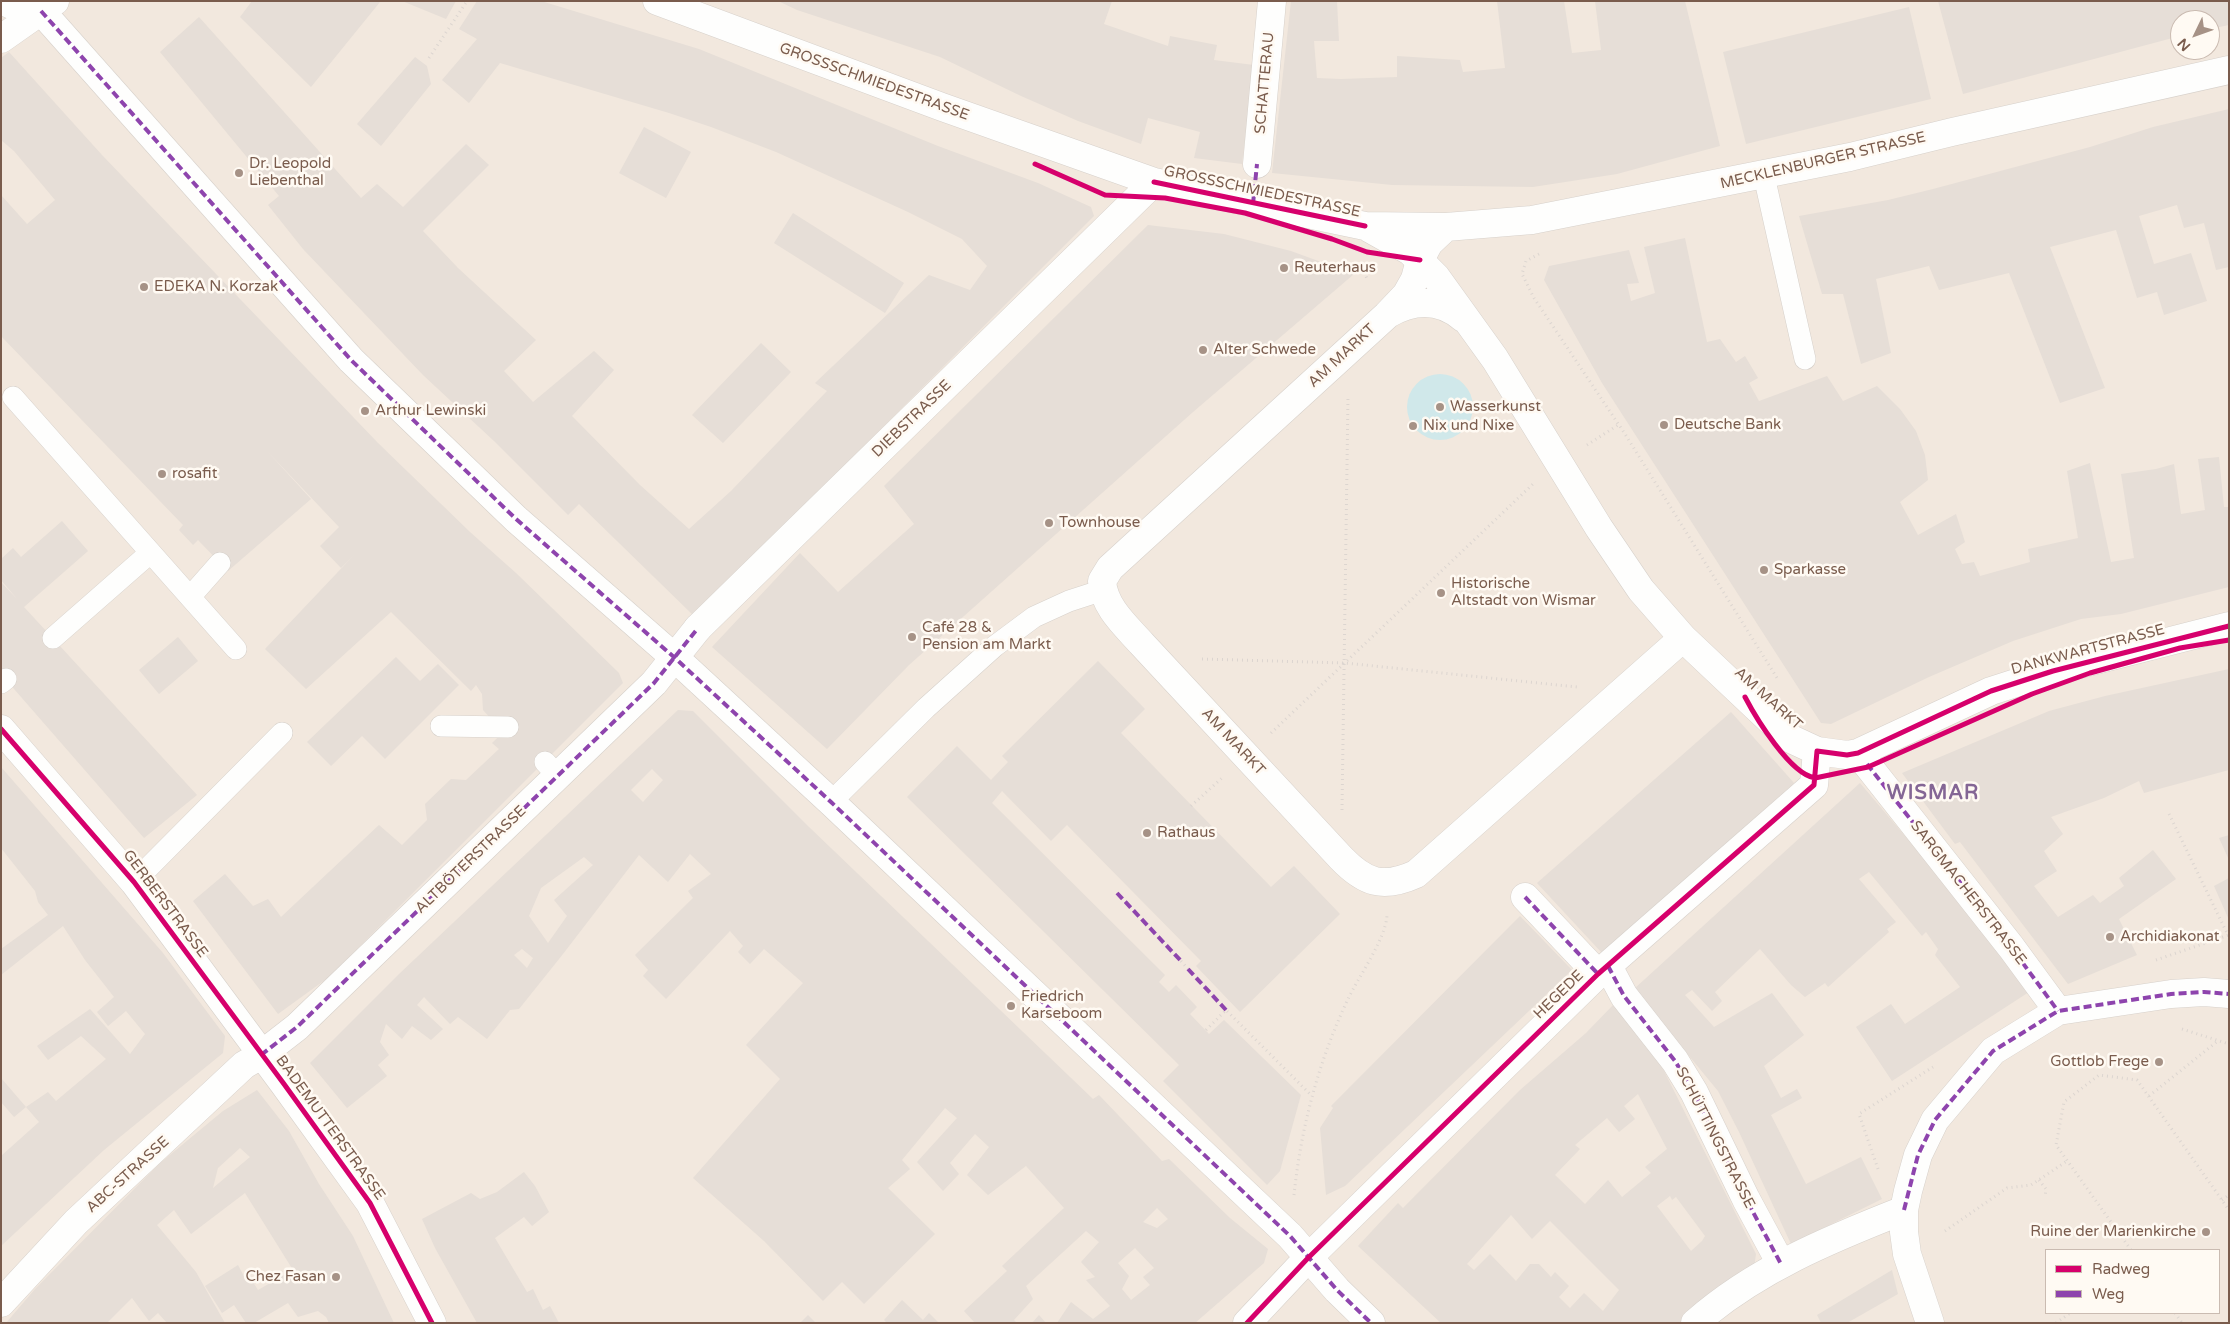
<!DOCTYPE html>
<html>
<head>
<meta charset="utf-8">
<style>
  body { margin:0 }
  #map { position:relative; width:2230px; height:1324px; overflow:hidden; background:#f9f5f0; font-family:"Varela Round",sans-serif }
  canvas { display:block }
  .frame { position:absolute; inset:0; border:2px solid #7a5c4d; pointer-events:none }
  .legend { position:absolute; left:2045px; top:1249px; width:175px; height:65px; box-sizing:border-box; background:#fffaf3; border:1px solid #cabbb1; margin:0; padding:6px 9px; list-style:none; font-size:15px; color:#7a5c4d }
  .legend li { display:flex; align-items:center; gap:10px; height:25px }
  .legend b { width:25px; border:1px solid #cabbb1 }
  .north { position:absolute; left:2170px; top:10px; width:50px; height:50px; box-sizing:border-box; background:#fffaf3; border:1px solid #cabbb1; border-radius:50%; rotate:228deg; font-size:14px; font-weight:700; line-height:20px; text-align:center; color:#7a5c4d }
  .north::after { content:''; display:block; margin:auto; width:18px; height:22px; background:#a69286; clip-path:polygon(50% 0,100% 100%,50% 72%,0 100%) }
</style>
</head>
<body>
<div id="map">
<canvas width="2230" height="1324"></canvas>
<div class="frame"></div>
<ul class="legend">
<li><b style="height:6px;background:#d6006c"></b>Radweg</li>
<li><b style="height:6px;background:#8e44ad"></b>Weg</li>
</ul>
<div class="north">N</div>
</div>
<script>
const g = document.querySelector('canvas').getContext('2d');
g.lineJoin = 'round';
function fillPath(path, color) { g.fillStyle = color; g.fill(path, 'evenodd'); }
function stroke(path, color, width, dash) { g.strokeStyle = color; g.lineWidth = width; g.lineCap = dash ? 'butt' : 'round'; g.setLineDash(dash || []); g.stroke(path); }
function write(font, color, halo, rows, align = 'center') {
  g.font = font + ' "Varela Round",sans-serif'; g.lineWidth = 5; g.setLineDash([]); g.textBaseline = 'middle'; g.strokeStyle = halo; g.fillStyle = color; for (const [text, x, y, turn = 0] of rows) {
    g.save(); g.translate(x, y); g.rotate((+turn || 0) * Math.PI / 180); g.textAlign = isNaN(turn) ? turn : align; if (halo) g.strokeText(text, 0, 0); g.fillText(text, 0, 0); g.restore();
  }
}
const residential = new Path2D(`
  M 1,1 L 2229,1 L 2229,1323 L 1,1323 ZM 2180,20 L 2210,20 L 2210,50 L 2180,50 ZM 2046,1250 L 2219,1250 L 2219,1313 L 2046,1313 Z`);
const water = new Path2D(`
  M1407 407a33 33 0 1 1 66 0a33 33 0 1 1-66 0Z`);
const building = new Path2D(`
  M 252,1 L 379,1 L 380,2 L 311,87 L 240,17 Z
  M 402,1 L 456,1 L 446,19 Z
  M 477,1 L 541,1 L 699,49 L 938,146 L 1038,183 L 1091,207 L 1094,216 L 694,616 L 579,504 L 568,515 L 494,441 L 423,375 L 303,249 L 268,205 L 279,196 L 160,52 L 199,17 L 361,198 L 377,184 L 403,207 L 466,144 L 489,165 L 423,231 L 458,268 L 536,340 L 504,371 L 533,402 L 594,351 L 614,370 L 572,416 L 640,485 L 689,529 L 731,491 L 827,391 L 815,383 L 929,275 L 970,290 L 987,266 L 962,239 L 908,212 L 776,152 L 711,127 L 669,113 L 500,63 L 469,103 L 442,80 L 477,39 L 459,29 Z
  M 778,1 L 1112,1 L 1104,24 L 1168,46 L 1170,36 L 1217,45 L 1214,60 L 1254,65 L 1242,164 L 1194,158 L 1200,132 L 1148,118 L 1141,144 L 1078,121 L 1021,96 L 940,57 L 797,10 Z
  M 1291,1 L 1337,1 L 1339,41 L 1314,41 L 1317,78 L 1341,79 L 1397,77 L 1397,56 L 1460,60 L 1463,72 L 1505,68 L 1497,1 L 1564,1 L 1572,53 L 1601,50 L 1595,1 L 1685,1 L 1720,146 L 1617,174 L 1533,187 L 1392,185 L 1272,173 Z
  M 1938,1 L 2229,1 L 2229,25 L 2210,29 L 2210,20 L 2180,20 L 2180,36 L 1963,94 Z
  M 1909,7 L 1931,99 L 1746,144 L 1723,52 Z
  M 9,52 L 102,155 L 378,443 L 470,532 L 516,573 L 619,673 L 623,683 L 329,977 L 278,1014 L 193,901 L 225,874 L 253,906 L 268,899 L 281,917 L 379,825 L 402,845 L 427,820 L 425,804 L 451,779 L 466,780 L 499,749 L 492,743 L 513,723 L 494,722 L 483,710 L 482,694 L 476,685 L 471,691 L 391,612 L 306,689 L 265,649 L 354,555 L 341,568 L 320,546 L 339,527 L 267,451 L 311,499 L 228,571 L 198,540 L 193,545 L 179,530 L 183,525 L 1,336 L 1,195 L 27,224 L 55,200 L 14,151 L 1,140 L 1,58 Z
  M 415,57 L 427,66 L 431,84 L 381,146 L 357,124 Z
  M 2229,109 L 2229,267 L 2216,270 L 2204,223 L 2184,228 L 2177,205 L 2139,216 L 2154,264 L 2191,253 L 2207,301 L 2164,315 L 2157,292 L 2137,298 L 2116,230 L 2050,247 L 2105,388 L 2060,403 L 2009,273 L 1939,290 L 1929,266 L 1876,279 L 1891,353 L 1861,364 L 1843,294 L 1822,294 L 1799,216 L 1888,200 L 1933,189 L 2090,147 L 2153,127 Z
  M 644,127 L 691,152 L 666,198 L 619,173 Z
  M 793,213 L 904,283 L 885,313 L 774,243 Z
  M 1148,225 L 1224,234 L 1291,251 L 1354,274 L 1193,412 L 909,665 L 827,749 L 712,647 L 800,553 L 838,592 L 914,524 L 884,486 Z
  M 1685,238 L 1707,342 L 1720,339 L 1736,362 L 1745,356 L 1758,378 L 1749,383 L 1759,401 L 1827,376 L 1843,401 L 1877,386 L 1900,409 L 1916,431 L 1925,455 L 1928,480 L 1900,502 L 1918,535 L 1956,514 L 1965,542 L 1955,549 L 1962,564 L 1974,562 L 1980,576 L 2030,562 L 2028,549 L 2078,538 L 2067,471 L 2090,463 L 2111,562 L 2134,558 L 2121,474 L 2156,469 L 2174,464 L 2181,514 L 2205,510 L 2198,459 L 2219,457 L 2224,507 L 2229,507 L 2229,587 L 2121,614 L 2081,619 L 2013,641 L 1929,677 L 1831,724 L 1821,723 L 1602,383 L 1544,280 L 1549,266 L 1629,250 L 1639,283 L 1627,284 L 1631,301 L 1655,293 L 1644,247 Z
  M 761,343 L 791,372 L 723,443 L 692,415 Z
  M 62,521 L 88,551 L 24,607 L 197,795 L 144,838 L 1,674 L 1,582 L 17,599 L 1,580 L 1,559 L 13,548 L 21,557 Z
  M 178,637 L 198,661 L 159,694 L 139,670 Z
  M 396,657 L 420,681 L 438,664 L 459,685 L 385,759 L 362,736 L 331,766 L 307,742 Z
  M 1098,661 L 1145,709 L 1121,733 L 1271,887 L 1294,866 L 1340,914 L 1240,1012 L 1196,966 L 1201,961 L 1067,825 L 1051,841 L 1002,791 L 992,803 L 1165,975 L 1159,982 L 1169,992 L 1176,985 L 1197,1007 L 1190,1014 L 1209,1034 L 1224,1020 L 1301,1095 L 1280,1171 L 1267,1185 L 1163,1081 L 1179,1065 L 1174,1060 L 907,797 L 957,746 L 991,780 L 1008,762 L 1002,756 Z
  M 2229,669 L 2229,770 L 2144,793 L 2139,781 L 2104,798 L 2051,817 L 2063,834 L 2044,851 L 2057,871 L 2034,886 L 2058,917 L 2093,895 L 2100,903 L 2124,886 L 2119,878 L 2153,850 L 2176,879 L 2119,919 L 2137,955 L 2068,984 L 1960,842 L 1955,844 L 1902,773 L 2049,711 L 2105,696 Z
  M 678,710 L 693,711 L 809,827 L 1093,1099 L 1099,1095 L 1162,1161 L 1169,1159 L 1230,1218 L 1268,1249 L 1264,1263 L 1195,1323 L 1057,1323 L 1071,1302 L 1093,1319 L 1110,1306 L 1086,1280 L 1095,1277 L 1081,1262 L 1099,1242 L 1086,1231 L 1026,1286 L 1033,1299 L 1014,1320 L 1017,1323 L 975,1323 L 964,1311 L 1007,1271 L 1002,1266 L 1064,1208 L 1026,1166 L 988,1195 L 967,1175 L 989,1147 L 975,1134 L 950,1163 L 959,1174 L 943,1191 L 917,1162 L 957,1118 L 945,1108 L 902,1160 L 910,1169 L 888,1188 L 935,1234 L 864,1304 L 842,1282 L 823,1301 L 764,1241 L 693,1178 L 780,1079 L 746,1045 L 803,983 L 764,949 L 750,964 L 738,952 L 743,946 L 730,931 L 666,999 L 643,976 L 648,970 L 635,955 L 693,898 L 688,891 L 711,874 L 690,854 L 668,882 L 639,855 L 563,954 L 519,1009 L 510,1010 L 487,1039 L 458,1017 L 450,1024 L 424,997 L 417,1005 L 443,1029 L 431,1040 L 412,1026 L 402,1039 L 386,1024 L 380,1042 L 389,1055 L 378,1065 L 387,1076 L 347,1108 L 310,1063 L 398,975 ZM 652,769 L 663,780 L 643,802 L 631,790 ZM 584,857 L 593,865 L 554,900 L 567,916 L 548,943 L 529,916 L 541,888 ZM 522,949 L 533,958 L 527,968 L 514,955 ZM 1157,1208 L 1168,1219 L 1157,1228 L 1143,1222 ZM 1135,1248 L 1154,1268 L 1143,1277 L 1150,1285 L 1131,1300 L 1122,1289 L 1129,1276 L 1118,1263 Z
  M 1731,712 L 1794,783 L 1602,953 L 1537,883 Z
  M 1,767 L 163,953 L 225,1036 L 223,1053 L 104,1150 L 1,1246 L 1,1156 L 39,1122 L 26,1107 L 48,1092 L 56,1101 L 106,1059 L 81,1036 L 48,1060 L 37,1046 L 90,1009 L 130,1054 L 145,1034 L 126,1011 L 108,1026 L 97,1012 L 114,997 L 85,960 L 63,926 L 1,975 L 1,949 L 48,915 L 38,902 L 35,891 L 1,848 Z
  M 1860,783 L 1960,901 L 2029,992 L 1892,1081 L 1856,1027 L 1891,1004 L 1905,1024 L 1960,987 L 1935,955 L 1938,949 L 1926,932 L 1922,936 L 1869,872 L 1859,879 L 1896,922 L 1887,929 L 1889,932 L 1828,987 L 1825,983 L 1805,997 L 1791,985 L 1760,949 L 1715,992 L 1722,1001 L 1712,1011 L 1692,990 L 1685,995 L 1714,1027 L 1772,993 L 1804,1035 L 1764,1066 L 1781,1098 L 1797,1089 L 1802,1098 L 1771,1115 L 1806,1184 L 1861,1157 L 1882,1199 L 1791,1244 L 1739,1132 L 1718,1091 L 1634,989 Z
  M 2229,835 L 2229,860 L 2219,838 Z
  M 2229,878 L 2229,920 L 2214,886 Z
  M 1520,916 L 1572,970 L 1345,1186 L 1326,1195 L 1320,1128 L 1333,1108 L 1331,1106 Z
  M 1616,1002 L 1663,1069 L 1756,1254 L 1754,1268 L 1685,1323 L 1441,1323 L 1358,1246 L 1398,1203 L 1403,1208 L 1520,1090 L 1586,1033 ZM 1638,1094 L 1667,1149 L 1645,1167 L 1651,1173 L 1622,1197 L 1608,1180 L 1585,1204 L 1555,1175 L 1580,1149 L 1575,1145 L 1607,1118 L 1619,1132 L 1635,1119 L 1624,1106 ZM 1670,1196 L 1672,1200 L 1676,1197 L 1705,1236 L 1702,1241 L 1691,1251 L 1657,1206 ZM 1511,1215 L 1532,1239 L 1550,1221 L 1619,1290 L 1603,1311 L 1584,1293 L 1570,1308 L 1559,1297 L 1569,1286 L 1555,1272 L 1551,1277 L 1539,1264 L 1530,1264 L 1516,1281 L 1490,1254 L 1474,1270 L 1467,1264 Z
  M 1,1078 L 26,1107 L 14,1117 L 1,1102 Z
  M 257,1090 L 289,1131 L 319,1184 L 353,1236 L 394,1323 L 329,1323 L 326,1317 L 318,1311 L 298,1317 L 288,1303 L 254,1323 L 246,1323 L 234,1305 L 222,1313 L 205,1286 L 238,1265 L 247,1282 L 251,1279 L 258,1290 L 293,1270 L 245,1193 L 191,1234 L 174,1210 L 157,1225 L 196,1272 L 225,1323 L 167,1323 L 158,1313 L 149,1321 L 132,1298 L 107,1323 L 6,1323 L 35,1289 L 159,1164 L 223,1111 ZM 240,1148 L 250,1157 L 213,1188 L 218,1168 Z
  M 524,1172 L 535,1186 L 549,1212 L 532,1226 L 524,1217 L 495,1238 L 527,1292 L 533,1289 L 543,1310 L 550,1306 L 559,1323 L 477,1323 L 435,1248 L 422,1219 L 471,1193 L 480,1199 L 497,1192 Z
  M 1892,1270 L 1898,1294 L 1847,1323 L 1821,1323 L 1817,1315 Z
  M 902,1300 L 923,1320 L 929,1313 L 939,1323 L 887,1323 L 884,1320 Z
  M 808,1315 L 816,1323 L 800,1323 Z
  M 1039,1315 L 1046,1323 L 1032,1323 Z`);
const path = new Path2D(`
  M 429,58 L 467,1
  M 1539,254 L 1526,261 L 1522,274 L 1534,298 L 1625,434 L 1777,678
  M 1360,263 L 1368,281
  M 1587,445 L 1618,425
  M 1202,659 L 1345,663 L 1577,687
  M 1271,733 L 1533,484
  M 1191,806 L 1222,778
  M 1342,810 L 1348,396
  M 2169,814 L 2228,935
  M 2156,960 L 2229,935
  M 1181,961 L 1188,969
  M 2182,1029 L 2229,1044
  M 1206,1030 L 1226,1010 L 1312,1096
  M 2149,1096 L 2219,1040
  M 1878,1169 L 1859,1114 L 1933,1067
  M 2039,1180 L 2046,1189 L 2045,1197
  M 1294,1195 C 1301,1127 1319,1060 1348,999 C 1359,976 1385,940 1387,916
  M 2222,1200 L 2229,1195
  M 1945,1231 L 2007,1188 L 2031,1185 L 2067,1161
  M 2131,1250 L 2056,1145 L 2064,1102 L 2099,1075 L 2137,1080 L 2229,1210
  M 2175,1313 L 2182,1323
  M 2056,1323 L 2070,1313`);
const service = new Path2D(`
  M 1764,176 L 1805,359
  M 13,397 L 236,649
  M 190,597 L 220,563
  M 53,638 L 150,553
  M 1,683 L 6,679
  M 441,726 L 508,727
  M 545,762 L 558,776
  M 831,802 L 926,708 L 995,646 L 1034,617 L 1069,601 L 1103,590
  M 134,882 L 282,733`);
const pedestrian = new Path2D(`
  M 41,11 L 351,360 L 516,519 L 675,658 L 831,802 L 1290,1236 L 1337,1290 L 1371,1323
  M 1525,897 L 1598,974
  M 1608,966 L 1624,996 L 1675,1061 L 1694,1092 L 1746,1199 L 1781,1264
  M 261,1055 L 297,1027 L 654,683 L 698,628
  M 1247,1323 L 1308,1258 L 1598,974 L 1814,785 L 1817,751`);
const minor = new Path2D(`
  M 4,1 C 16,9 27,11 41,11
  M 657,1 L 942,107 L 1154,182 L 1365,226 L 1446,227 L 1532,220 L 1850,157 L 1952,132 L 2229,70
  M 1,39 L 55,1
  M 1257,164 L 1272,1
  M 1446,227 L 1429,243 L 1420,260 L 1415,279 L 1406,295 L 1387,315 L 1110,568 L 1102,581 C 1104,607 1125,625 1142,644 L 1341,858 C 1365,883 1383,889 1416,874 L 1683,638
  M 1369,228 L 1410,251 L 1436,277 L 1495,359 L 1599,528 L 1641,590 L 1683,638 L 1789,738 L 1817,751 L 1847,755 L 1858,753 L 1991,691 L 2053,671 L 2229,626
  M 1388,314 C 1414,299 1440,298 1463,318
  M 698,628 L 1154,182
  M 1,729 L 134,882 L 284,1084 L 370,1203 L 432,1323
  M 1858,753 L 2011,947 L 2058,1011
  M 1,1303 L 76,1222 L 244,1065 L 261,1055
  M 1695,1323 C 1755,1270 1830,1239 1904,1210
  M 1930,1323 L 1907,1254 L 1904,1232 L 1904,1210 L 1908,1191 L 1918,1155 L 1935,1120 L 1993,1051 L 2058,1011 L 2171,994 L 2204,992 L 2229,994`);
const quiet = new Path2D(`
  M 41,11 L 351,360 L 516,519 L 675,658 L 831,802 L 1290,1236 L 1337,1290 L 1371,1323
  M 1253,204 L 1257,164
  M 1867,764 L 2011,947 L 2058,1011
  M 1117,893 L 1181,961
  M 1525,897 L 1598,974
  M 1608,966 L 1624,996 L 1675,1061 L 1694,1092 L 1746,1199 L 1781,1264
  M 1188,969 L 1226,1010
  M 261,1055 L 297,1027 L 654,683 L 698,628
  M 1904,1210 L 1918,1155 L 1935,1120 L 1993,1051 L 2058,1011 L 2171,994 L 2204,992 L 2229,994`);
const cycleway = new Path2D(`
  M 1035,164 L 1105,195 L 1165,198 L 1245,213 L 1332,239 L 1367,252 L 1420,260
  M 1154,182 L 1365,226
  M 1745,697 C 1756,718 1790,774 1815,778 L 1868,767 L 2032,694 L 2090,673 L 2180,648 L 2229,640
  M 1,729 L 134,882 L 284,1084 L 370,1203 L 432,1323
  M 1247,1323 L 1308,1258 L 1598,974 L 1814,785 L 1817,751 L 1847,755 L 1858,753 L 1991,691 L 2053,671 L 2229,626`);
const markers = [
  [239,173,5,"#a69286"],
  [1284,268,5,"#a69286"],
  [144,287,5,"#a69286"],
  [1203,350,5,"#a69286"],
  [1440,407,5,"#a69286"],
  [365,411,5,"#a69286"],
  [1664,425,5,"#a69286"],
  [1413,426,5,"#a69286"],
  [162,474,5,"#a69286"],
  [1049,523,5,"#a69286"],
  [1764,570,5,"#a69286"],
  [1441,593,5,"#a69286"],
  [912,637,5,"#a69286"],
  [1147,833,5,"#a69286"],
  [2110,937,5,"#a69286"],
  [1011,1006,5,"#a69286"],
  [2159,1062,5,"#a69286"],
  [2206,1232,5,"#a69286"],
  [336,1277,5,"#a69286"]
];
const streetNames = [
  ["GROSSSCHMIEDESTRASSE",874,82,20],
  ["SCHATTERAU",1265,83,-85],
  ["MECKLENBURGER STRASSE",1823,161,-13],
  ["GROSSSCHMIEDESTRASSE",1262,192,12],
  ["AM MARKT",1342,356,-43],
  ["DIEBSTRASSE",912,419,-44],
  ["DANKWARTSTRASSE",2088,650,-15],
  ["AM MARKT",1768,699,42],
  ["AM MARKT",1233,742,47],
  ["ALTBÖTERSTRASSE",471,860,-44],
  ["SARGMACHERSTRASSE",1968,893,52],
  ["GERBERSTRASSE",165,904,53],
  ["HEGEDE",1559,995,-44],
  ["BADEMUTTERSTRASSE",330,1128,54],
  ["SCHÜTTINGSTRASSE",1715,1138,63],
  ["ABC-STRASSE",128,1175,-42]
];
const poiNames = [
  ["Dr. Leopold",249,164],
  ["Liebenthal",249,181],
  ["Reuterhaus",1294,268],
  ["EDEKA N. Korzak",154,287],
  ["Alter Schwede",1213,350],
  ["Wasserkunst",1450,407],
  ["Arthur Lewinski",375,411],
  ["Deutsche Bank",1674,425],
  ["Nix und Nixe",1423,426],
  ["rosafit",172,474],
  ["Townhouse",1059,523],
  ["Sparkasse",1774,570],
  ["Historische",1451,584],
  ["Altstadt von Wismar",1451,601],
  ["Café 28 &",922,628],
  ["Pension am Markt",922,645],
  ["Rathaus",1157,833],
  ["Archidiakonat",2120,937],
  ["Friedrich",1021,997],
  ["Karseboom",1021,1014],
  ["Gottlob Frege",2149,1062,"right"],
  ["Ruine der Marienkirche",2196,1232,"right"],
  ["Chez Fasan",326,1277,"right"]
];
const districtNames = [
  ["WISMAR",1933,794]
];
fillPath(residential, '#f2e8de');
fillPath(water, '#d0e8ea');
fillPath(building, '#e6ded7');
stroke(service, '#d7d1cb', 22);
stroke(pedestrian, '#d7d1cb', 29);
stroke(minor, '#d7d1cb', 29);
stroke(path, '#dcd5d0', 3, [1, 4]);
stroke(service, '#fefefd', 21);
stroke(pedestrian, '#fefefd', 28);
stroke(minor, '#fefefd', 28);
stroke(quiet, '#8e44ad', 4, [8, 4]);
stroke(cycleway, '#d6006c', 5);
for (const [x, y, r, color] of markers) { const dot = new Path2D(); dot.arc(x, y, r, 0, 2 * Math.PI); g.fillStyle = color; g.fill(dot); stroke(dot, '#fffaf3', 2); }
write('15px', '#7a5c4d', '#fffaf3', streetNames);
write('15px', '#7a5c4d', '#fffaf3', poiNames, 'left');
g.letterSpacing = '1px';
write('bold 20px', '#846695', '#fffaf3', districtNames);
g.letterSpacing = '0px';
</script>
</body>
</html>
